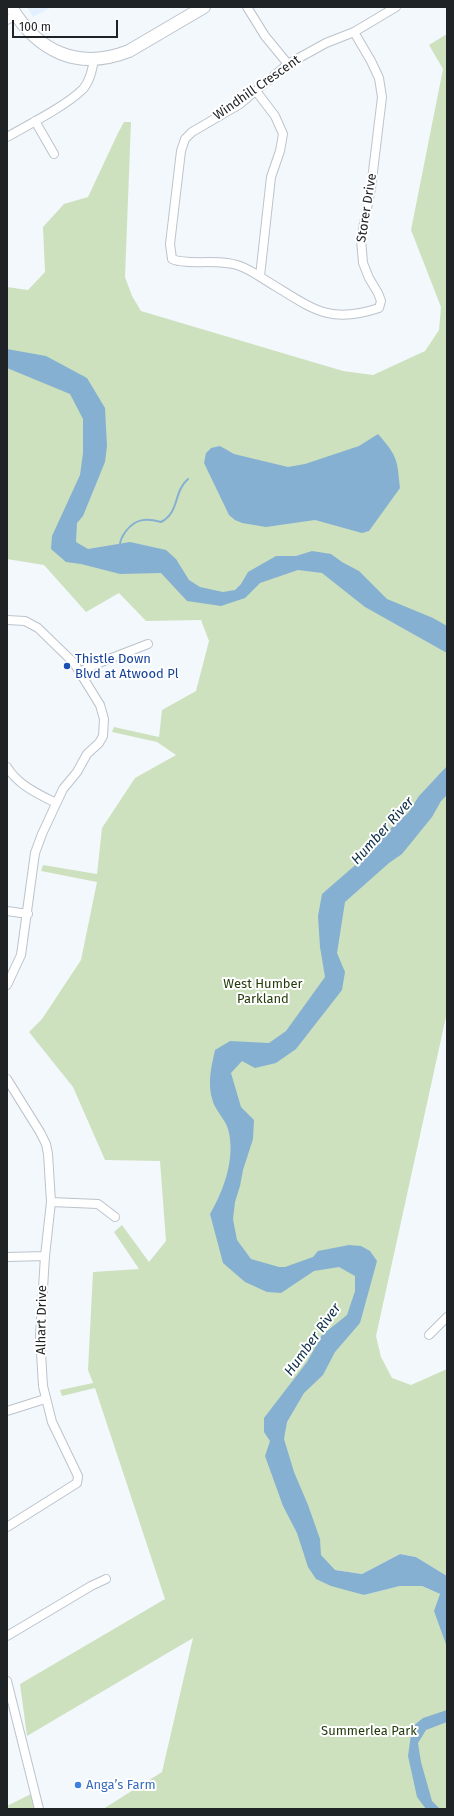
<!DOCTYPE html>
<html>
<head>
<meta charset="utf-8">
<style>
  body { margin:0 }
  #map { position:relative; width:454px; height:1816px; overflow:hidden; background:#f3f8fd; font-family:"Fira Sans",sans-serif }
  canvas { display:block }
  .frame { position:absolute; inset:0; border:8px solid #202326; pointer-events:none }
  .scale { position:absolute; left:12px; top:20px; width:106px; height:18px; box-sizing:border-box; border:2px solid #202326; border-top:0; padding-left:5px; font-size:12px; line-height:14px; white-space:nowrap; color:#202326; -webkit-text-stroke:3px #fff; paint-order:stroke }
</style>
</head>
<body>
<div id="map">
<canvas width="454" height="1816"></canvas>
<div class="frame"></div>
<div class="scale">100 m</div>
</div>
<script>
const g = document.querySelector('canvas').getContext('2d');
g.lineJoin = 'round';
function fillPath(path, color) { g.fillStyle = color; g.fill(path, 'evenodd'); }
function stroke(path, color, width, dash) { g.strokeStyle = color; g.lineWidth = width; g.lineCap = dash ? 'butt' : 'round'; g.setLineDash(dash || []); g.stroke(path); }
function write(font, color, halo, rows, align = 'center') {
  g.font = font + ' "Fira Sans",sans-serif'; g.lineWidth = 4; g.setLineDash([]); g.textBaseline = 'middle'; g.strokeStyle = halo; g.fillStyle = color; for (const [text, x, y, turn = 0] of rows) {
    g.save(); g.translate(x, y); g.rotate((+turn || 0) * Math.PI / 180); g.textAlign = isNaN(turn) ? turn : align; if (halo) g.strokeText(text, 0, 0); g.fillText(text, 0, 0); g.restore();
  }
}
const built = new Path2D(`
  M 27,7 L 52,7 L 33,17 Z`);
const green = new Path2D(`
  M 447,34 L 447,1012 L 376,1336 L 381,1357 L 392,1378 L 411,1385 L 447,1369 L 447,1576 L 416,1557 L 400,1554 L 362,1574 L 335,1570 L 348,1590 L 364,1595 L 400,1586 L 422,1586 L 440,1594 L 447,1600 L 447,1809 L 103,1809 L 162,1772 L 193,1638 L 27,1736 L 20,1684 L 165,1599 L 95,1388 L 62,1396 L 60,1390 L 93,1383 L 88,1370 L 93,1272 L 139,1269 L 114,1232 L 122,1225 L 149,1262 L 166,1241 L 160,1161 L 105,1160 L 73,1087 L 29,1032 L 42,1019 L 81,960 L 97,882 L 41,871 L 43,865 L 97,874 L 102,828 L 135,778 L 176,755 L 157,742 L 112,732 L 114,727 L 159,737 L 162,710 L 196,691 L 209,641 L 201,620 L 146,621 L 119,593 L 86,612 L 44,565 L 7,559 L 7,287 L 28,290 L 45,272 L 43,227 L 64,204 L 88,197 L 118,133 L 124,122 L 131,122 L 125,277 L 132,296 L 141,311 L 343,371 L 373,375 L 425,351 L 439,330 L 441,307 L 411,230 L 443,69 L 429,45 Z
  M 33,1793 L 38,1809 L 7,1809 L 7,1806 Z`);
const water = new Path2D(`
  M 7,349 L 46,356 L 87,378 L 105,408 L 107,446 L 105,462 L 83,516 L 77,523 L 76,542 L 88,549 L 130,542 L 166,550 L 176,559 L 189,580 L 200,587 L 223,592 L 235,590 L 241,584 L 248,572 L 276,556 L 296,556 L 312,551 L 331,554 L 342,562 L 359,571 L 387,599 L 433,618 L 447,626 L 447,653 L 365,607 L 322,573 L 298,570 L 260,583 L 245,598 L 221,606 L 187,601 L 161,573 L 120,574 L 81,564 L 66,562 L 51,549 L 52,536 L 80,475 L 83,453 L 83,419 L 70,394 L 7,368 Z
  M 378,434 C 398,457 397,459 400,488 L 369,531 L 362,533 L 315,520 L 266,527 L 242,523 L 235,520 L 229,515 L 204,463 L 206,453 L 211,448 L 220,446 L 234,454 L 288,467 L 305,464 L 359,446 Z
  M 447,766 L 447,795 L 441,801 L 432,817 L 402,854 L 389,863 L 345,902 L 337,953 L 345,972 L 342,990 L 296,1049 L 276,1063 L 255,1068 L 242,1061 L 231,1073 L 241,1107 L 254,1120 L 253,1139 L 243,1170 L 240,1186 L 235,1202 L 233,1219 L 237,1240 L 251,1259 L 279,1267 L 285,1267 L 313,1257 L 318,1251 L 349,1245 L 361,1246 L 370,1251 L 377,1261 L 360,1323 L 335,1352 L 323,1375 L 304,1393 L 287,1422 L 284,1439 L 294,1472 L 308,1505 L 320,1539 L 321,1555 L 335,1570 L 362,1574 L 400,1554 L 416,1557 L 447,1576 L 447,1647 L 434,1611 L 440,1594 L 422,1586 L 400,1586 L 364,1595 L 331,1586 L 316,1579 L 308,1567 L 297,1533 L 283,1506 L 265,1456 L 270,1441 L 264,1432 L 264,1418 L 307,1362 L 322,1335 L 347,1315 L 355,1291 L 355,1276 L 339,1267 L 314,1271 L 281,1293 L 267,1292 L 245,1282 L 223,1263 L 210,1214 C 224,1190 236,1157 228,1129 C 225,1119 216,1111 213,1102 C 207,1084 211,1068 215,1050 L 230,1041 L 269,1043 L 286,1031 L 325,977 L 320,947 L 318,916 L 322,894 L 368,854 L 392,827 L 408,813 L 419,796 Z
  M 447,1710 L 447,1722 L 426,1730 L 418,1743 L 421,1762 L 432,1801 L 440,1809 L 426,1809 L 417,1797 L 408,1756 L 412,1727 L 423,1718 Z`);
const stream = new Path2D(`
  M 120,545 C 120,539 123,535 126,531 C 136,518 147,518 161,522 C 180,512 173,492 188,479`);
const street = new Path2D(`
  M 247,7 L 265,36 L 288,64
  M 7,20 L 16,15
  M 354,32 L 371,61 L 379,78 L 382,97 L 371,188 L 361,239 L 363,263 L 369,278 L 378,293 L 381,301 L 379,308 C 331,324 314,310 275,286 C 263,279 253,271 240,266 C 219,258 188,266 172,259 L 170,244 L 181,151 L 185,139 L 192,132 L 240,104 L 288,64 L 326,43 L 354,32 L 396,7
  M 256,91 L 275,116 L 283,134 L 280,151 L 271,177 L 260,276
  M 35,121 L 54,154
  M 7,137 C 28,125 66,106 83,89 C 90,81 92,70 94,60
  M 7,620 L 25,621 L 38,628 L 74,663 L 100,705 L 104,719 L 103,736 L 99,743 L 87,754 L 77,772 L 63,789 L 42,834 L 35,853 L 21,955 L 7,985
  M 80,672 L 91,666 L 148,644
  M 7,767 C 18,785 38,794 56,803
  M 7,911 L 28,914
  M 7,1079 L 40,1132 L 46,1144 L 48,1154 L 51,1202 L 45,1256 L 40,1336 L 43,1386 L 52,1422 L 78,1476 L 77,1483 L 7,1527
  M 51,1202 L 98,1204 L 115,1217
  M 7,1257 L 45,1256
  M 429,1335 L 447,1317
  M 7,1411 L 45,1399
  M 7,1636 L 91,1586 L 106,1579
  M 7,1681 L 39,1809`);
const secondary = new Path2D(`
  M 11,7 C 38,52 78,71 129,51 L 204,7`);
const markers = [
  [67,666,4,"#1a4fb4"],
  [78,1785,4,"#3f7fe0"]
];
const streetNames = [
  ["Windhill Crescent",257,88,-35],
  ["Storer Drive",367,208,-81],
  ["Alhart Drive",42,1320,-89]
];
const transitNames = [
  ["Thistle Down",75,659],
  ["Blvd at Atwood Pl",75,674]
];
const parkNames = [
  ["West Humber",263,984],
  ["Parkland",263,999],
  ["Summerlea Park",369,1731]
];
const shopNames = [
  ["Anga’s Farm",86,1785]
];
const waterNames = [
  ["Humber River",383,831,-48],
  ["Humber River",313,1340,-54]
];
fillPath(built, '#e2f0ff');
fillPath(green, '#cde1be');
fillPath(water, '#86b0d2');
stroke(stream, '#86b0d2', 2);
stroke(street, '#bbc3cc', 10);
stroke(secondary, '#bbc3cc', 14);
stroke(street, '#fff', 8);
stroke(secondary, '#fff', 12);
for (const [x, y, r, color] of markers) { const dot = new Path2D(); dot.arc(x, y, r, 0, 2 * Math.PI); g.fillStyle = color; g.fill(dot); stroke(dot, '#fff', 1.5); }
write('13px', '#202326', '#fff', streetNames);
write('13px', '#164399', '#fff', transitNames, 'left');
write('13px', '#243c0c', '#fff', parkNames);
write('13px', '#366cbe', '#fff', shopNames, 'left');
write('italic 14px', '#0c2e46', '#fff', waterNames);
</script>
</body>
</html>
